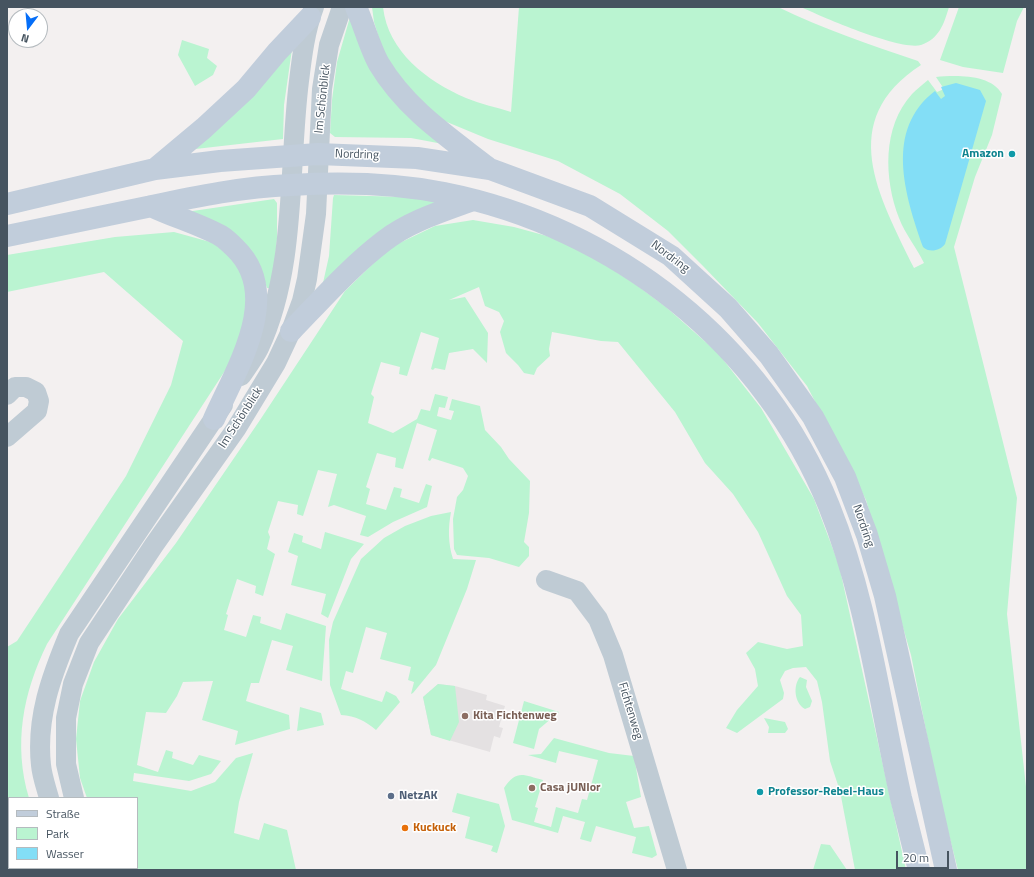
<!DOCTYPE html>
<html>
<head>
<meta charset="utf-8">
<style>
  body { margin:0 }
  #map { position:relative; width:1034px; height:877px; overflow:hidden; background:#f3f0f0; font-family:"Titillium Web",sans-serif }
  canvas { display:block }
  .frame { position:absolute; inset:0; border:8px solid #465460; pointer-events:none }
  .legend { position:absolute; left:8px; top:797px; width:130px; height:72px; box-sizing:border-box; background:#fff; border:1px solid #b5bbbf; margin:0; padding:5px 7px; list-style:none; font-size:12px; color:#465460 }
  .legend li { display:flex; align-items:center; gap:8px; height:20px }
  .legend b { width:20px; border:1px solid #b5bbbf }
  .north { position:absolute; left:8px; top:8px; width:40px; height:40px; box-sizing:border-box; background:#fff; border:1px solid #b5bbbf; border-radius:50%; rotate:196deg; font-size:11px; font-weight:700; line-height:16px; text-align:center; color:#465460 }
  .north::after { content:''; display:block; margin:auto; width:14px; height:18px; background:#056ef8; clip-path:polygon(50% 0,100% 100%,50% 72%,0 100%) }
  .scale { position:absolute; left:896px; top:851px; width:53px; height:18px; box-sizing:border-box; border:2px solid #465460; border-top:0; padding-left:5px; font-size:12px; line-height:14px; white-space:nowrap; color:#465460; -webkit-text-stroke:3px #fff; paint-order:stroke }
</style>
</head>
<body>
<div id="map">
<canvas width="1034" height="877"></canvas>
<div class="frame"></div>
<ul class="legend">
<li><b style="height:5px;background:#c1cddb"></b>Straße</li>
<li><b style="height:11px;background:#baf4d1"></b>Park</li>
<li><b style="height:11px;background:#83def6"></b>Wasser</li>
</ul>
<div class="north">N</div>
<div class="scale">20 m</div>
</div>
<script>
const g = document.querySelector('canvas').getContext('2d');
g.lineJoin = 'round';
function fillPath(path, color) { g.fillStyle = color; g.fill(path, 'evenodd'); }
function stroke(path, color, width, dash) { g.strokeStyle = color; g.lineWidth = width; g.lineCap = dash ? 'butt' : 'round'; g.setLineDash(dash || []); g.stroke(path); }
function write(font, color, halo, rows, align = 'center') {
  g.font = font + ' "Titillium Web",sans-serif'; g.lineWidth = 3; g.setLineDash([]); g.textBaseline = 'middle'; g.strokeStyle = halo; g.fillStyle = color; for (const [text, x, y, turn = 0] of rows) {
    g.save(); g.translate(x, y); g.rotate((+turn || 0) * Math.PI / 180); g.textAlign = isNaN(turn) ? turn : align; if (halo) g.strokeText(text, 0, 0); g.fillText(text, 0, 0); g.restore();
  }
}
const education = new Path2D(`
  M 438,684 L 455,686 L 487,695 L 486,700 L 505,706 L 499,727 L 503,728 L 500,738 L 494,736 L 490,752 L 431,735 L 423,697 Z`);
const green = new Path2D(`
  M 372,7 L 383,7 C 388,52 427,81 466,98 C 480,104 496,107 511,112 L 519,7 L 778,7 C 823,29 871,45 918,61 L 921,65 C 835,121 879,196 914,268 L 924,263 C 917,248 905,234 899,218 C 884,179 882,127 912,94 C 917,89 923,84 928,80 L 937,92 L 944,89 L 936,77 C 956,75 991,74 1002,94 L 992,135 L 975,177 L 954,247 L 1017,498 L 1007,614 L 1027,796 L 1027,870 L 958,870 L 939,796 L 911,655 L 866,500 L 807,386 L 758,323 L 703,266 L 668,231 L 620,194 L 558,161 L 488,139 L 442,120 L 406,87 L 384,54 L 374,22 Z
  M 801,7 L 949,7 C 944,24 939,39 921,45 C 901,51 822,17 801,7 Z
  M 959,7 L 1024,7 L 1017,21 L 1003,73 L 963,67 L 940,60 Z
  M 350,17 L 443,144 L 411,138 L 335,137 L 330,133 L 332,100 L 337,62 Z
  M 182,40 L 209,49 L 207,58 L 217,66 L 213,75 L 195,86 L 178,55 Z
  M 292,49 L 284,105 L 283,139 L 178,151 Z
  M 334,195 L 406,197 L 439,202 L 323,283 L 329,256 L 333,198 Z
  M 274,199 L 277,203 L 277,239 L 272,288 L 267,288 L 258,262 L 186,212 Z
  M 473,220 L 514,227 L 547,236 L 582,250 L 635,284 L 666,307 L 718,353 L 761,408 L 814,499 L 839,565 L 906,870 L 855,870 L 840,791 L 830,761 L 822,702 L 817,681 L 806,667 L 793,668 L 785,671 L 780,680 L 784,693 L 783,699 L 737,733 L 726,728 L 737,710 L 758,686 L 755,669 L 746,653 L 758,642 L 787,649 L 803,646 L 801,615 L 787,596 L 758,532 L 733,494 L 705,463 L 675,412 L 618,342 L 601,341 L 552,332 L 549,349 L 550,356 L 537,368 L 534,375 L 524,373 L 518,365 L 506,353 L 500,332 L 504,321 L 499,312 L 485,306 L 479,287 L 449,300 L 465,297 L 488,333 L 487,363 L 473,349 L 449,353 L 445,370 L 435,368 L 433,370 L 431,369 L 439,338 L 421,332 L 407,376 L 399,374 L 400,367 L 381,362 L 371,394 L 374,397 L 368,423 L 393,433 L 417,419 L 421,409 L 430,411 L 435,394 L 448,397 L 445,408 L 439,407 L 437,416 L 451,420 L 454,411 L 449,410 L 452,399 L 480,406 L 485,430 L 501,447 L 509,459 L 530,481 L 529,513 L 524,542 L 529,547 L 529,556 L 519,567 L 489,558 L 457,555 L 454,549 L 453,519 L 457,497 L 463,490 L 468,476 L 463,468 L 432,458 L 430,461 L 428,460 L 437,430 L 417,423 L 403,469 L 395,467 L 396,458 L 377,453 L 366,487 L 370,489 L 366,504 L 386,510 L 394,487 L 402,489 L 400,497 L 419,503 L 426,484 L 432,486 L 427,507 L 393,522 L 368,537 L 360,535 L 366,516 L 334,505 L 328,507 L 337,474 L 318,470 L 303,516 L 297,514 L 298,505 L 278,501 L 268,532 L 270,537 L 267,549 L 275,554 L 263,596 L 255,593 L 256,586 L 237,579 L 226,614 L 228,615 L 224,630 L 246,637 L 253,615 L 261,617 L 260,623 L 281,630 L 286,613 L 326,626 L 322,681 L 286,670 L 293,646 L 272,640 L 259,683 L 251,683 L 246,701 L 289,715 L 290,729 L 235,745 L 238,731 L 202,720 L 213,681 L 183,682 L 177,696 L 166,713 L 146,712 L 137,765 L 158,772 L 166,750 L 173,752 L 172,758 L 193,765 L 199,755 L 221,761 L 211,774 L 189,781 L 134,773 L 133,781 L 191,791 L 215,782 L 236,758 L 253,753 L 239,802 L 234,833 L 259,840 L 264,823 L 287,830 L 296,870 L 117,870 L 116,868 L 137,868 L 137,798 L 87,798 L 80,778 L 76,739 L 80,701 L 94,662 L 118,619 L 176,543 L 260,420 L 345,291 L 389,248 L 435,226 Z
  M 174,232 L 214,243 L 234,260 L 246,284 L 249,310 L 230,363 L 47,644 C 23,693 13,744 29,798 L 9,798 L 9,868 L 63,868 L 65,870 L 7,870 L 7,647 L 17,641 L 126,476 L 171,385 L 183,341 L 104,272 L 7,292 L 7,255 L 115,237 Z
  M 451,512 C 448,528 448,543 453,559 L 476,560 L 467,589 L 436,665 L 413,693 L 411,694 L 414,682 L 408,680 L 411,667 L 380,659 L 387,633 L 366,627 L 353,673 L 346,671 L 341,689 L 382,702 L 386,691 L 396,696 L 400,702 L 376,730 C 365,721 356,716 341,715 L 330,685 L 329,640 L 333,622 L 361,559 L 384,538 L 405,526 L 431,516 Z
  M 325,532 L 364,544 L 351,559 L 328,618 L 321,614 L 326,594 L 291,585 L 298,556 L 288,552 L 294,533 L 303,536 L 302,542 L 321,549 Z
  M 800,677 L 807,680 L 806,687 L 812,701 L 810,707 L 805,709 C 794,703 793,685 800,677 Z
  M 438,684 L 455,686 L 459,722 L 450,741 L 431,735 L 423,697 Z
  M 524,701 L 559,712 L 539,729 L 534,749 L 513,743 Z
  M 300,707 L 321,713 L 324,725 L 297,731 Z
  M 764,718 L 785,722 L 788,729 L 785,733 L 768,733 L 769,727 Z
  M 554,738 L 609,753 L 634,756 L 641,797 L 626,802 L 634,828 L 649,826 L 657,855 L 652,858 L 632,853 L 636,837 L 596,826 L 591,842 L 580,839 L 585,822 L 563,816 L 558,833 L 512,820 L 504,788 C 517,769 523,775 543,780 L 535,807 L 538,808 L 534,822 L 551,827 L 556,807 L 578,813 L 582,799 L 587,800 L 598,760 L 559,751 L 556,763 L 528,755 L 541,754 Z
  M 457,793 L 499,804 L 505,826 L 497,853 L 491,851 L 493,846 L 465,838 L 470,817 L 452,812 Z
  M 821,844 L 830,845 L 847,870 L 813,870 Z`);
const water = new Path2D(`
  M 956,83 L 980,90 L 986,101 L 945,244 C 940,251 929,253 923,247 C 905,195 884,130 935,91 L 941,99 L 945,96 L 941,87 Z`);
const street = new Path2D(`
  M 241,376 C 247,367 254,358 259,348 C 297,267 288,168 299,81 C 302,56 305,31 314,7
  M 7,395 L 15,387 L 26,387 L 36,392 L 39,401 L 37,411 L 7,437
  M 546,580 L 577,591 L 598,619 L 613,655 L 677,870
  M 49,798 C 46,787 42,776 41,765 C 36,718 51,677 69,634 L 223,405
  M 74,798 L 66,764 L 66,718 L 73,684 L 89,643 L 154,545 L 236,429 L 276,363 L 291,331 L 302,301 L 307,279 L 316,214 L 322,89 L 329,45 L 342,7
  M 74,868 L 75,870
  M 100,868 L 101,870`);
const secondary = new Path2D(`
  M 356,7 C 364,25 370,48 379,64 C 406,109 447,136 487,167
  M 155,169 L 204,128 L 246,89 L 277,52 L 310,17
  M 7,204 L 155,169 L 220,161 L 318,154 L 417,158 L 490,169 L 590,206 L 671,256 L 728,308 L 769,355 L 813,417 L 845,477 L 867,535 L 885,596 L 946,870
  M 151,206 C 174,217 199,224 221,236 C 226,239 231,244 235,248 C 284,295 236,369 214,419
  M 7,236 C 55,226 103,216 152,206 C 198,196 243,187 291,185 C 341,182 394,183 444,193 C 615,227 764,344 829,506 C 867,600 879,700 901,798 C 907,822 913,846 919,870
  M 291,331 C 321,300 350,267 384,241 C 410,221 443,211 473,200`);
const markers = [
  [1012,154,4,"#0f9aa8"],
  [465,716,4,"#8d6e63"],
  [532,788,4,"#8d6e63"],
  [760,792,4,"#0f9aa8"],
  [391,796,4,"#5c6f8a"],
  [405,828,4,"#e8710a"]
];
const streetNames = [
  ["Im Schönblick",323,99,-84],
  ["Nordring",357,155,2],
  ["Nordring",670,257,37],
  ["Im Schönblick",241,418,-57],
  ["Nordring",863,526,71],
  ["Fichtenweg",630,711,73]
];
const cultureNames = [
  ["Amazon",1004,154],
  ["Professor-Rebel-Haus",768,792,"left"]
];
const educationNames = [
  ["Kita Fichtenweg",473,716],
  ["Casa jUNIor",540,788]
];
const serviceNames = [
  ["NetzAK",399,796]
];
const foodNames = [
  ["Kuckuck",413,828]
];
fillPath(education, '#e4e1e2');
fillPath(green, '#baf4d1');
fillPath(water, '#83def6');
stroke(street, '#bfcbd4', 20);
stroke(secondary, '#c1cddb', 22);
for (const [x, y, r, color] of markers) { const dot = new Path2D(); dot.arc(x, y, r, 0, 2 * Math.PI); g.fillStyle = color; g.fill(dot); stroke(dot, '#fff', 1.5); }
write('12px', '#465460', '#fff', streetNames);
write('bold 12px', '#0d838f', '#fff', cultureNames, 'right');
write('bold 12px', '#785e54', '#fff', educationNames, 'left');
write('bold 12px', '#4e5e75', '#fff', serviceNames, 'left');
write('bold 12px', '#c56008', '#fff', foodNames, 'left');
</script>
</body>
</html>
